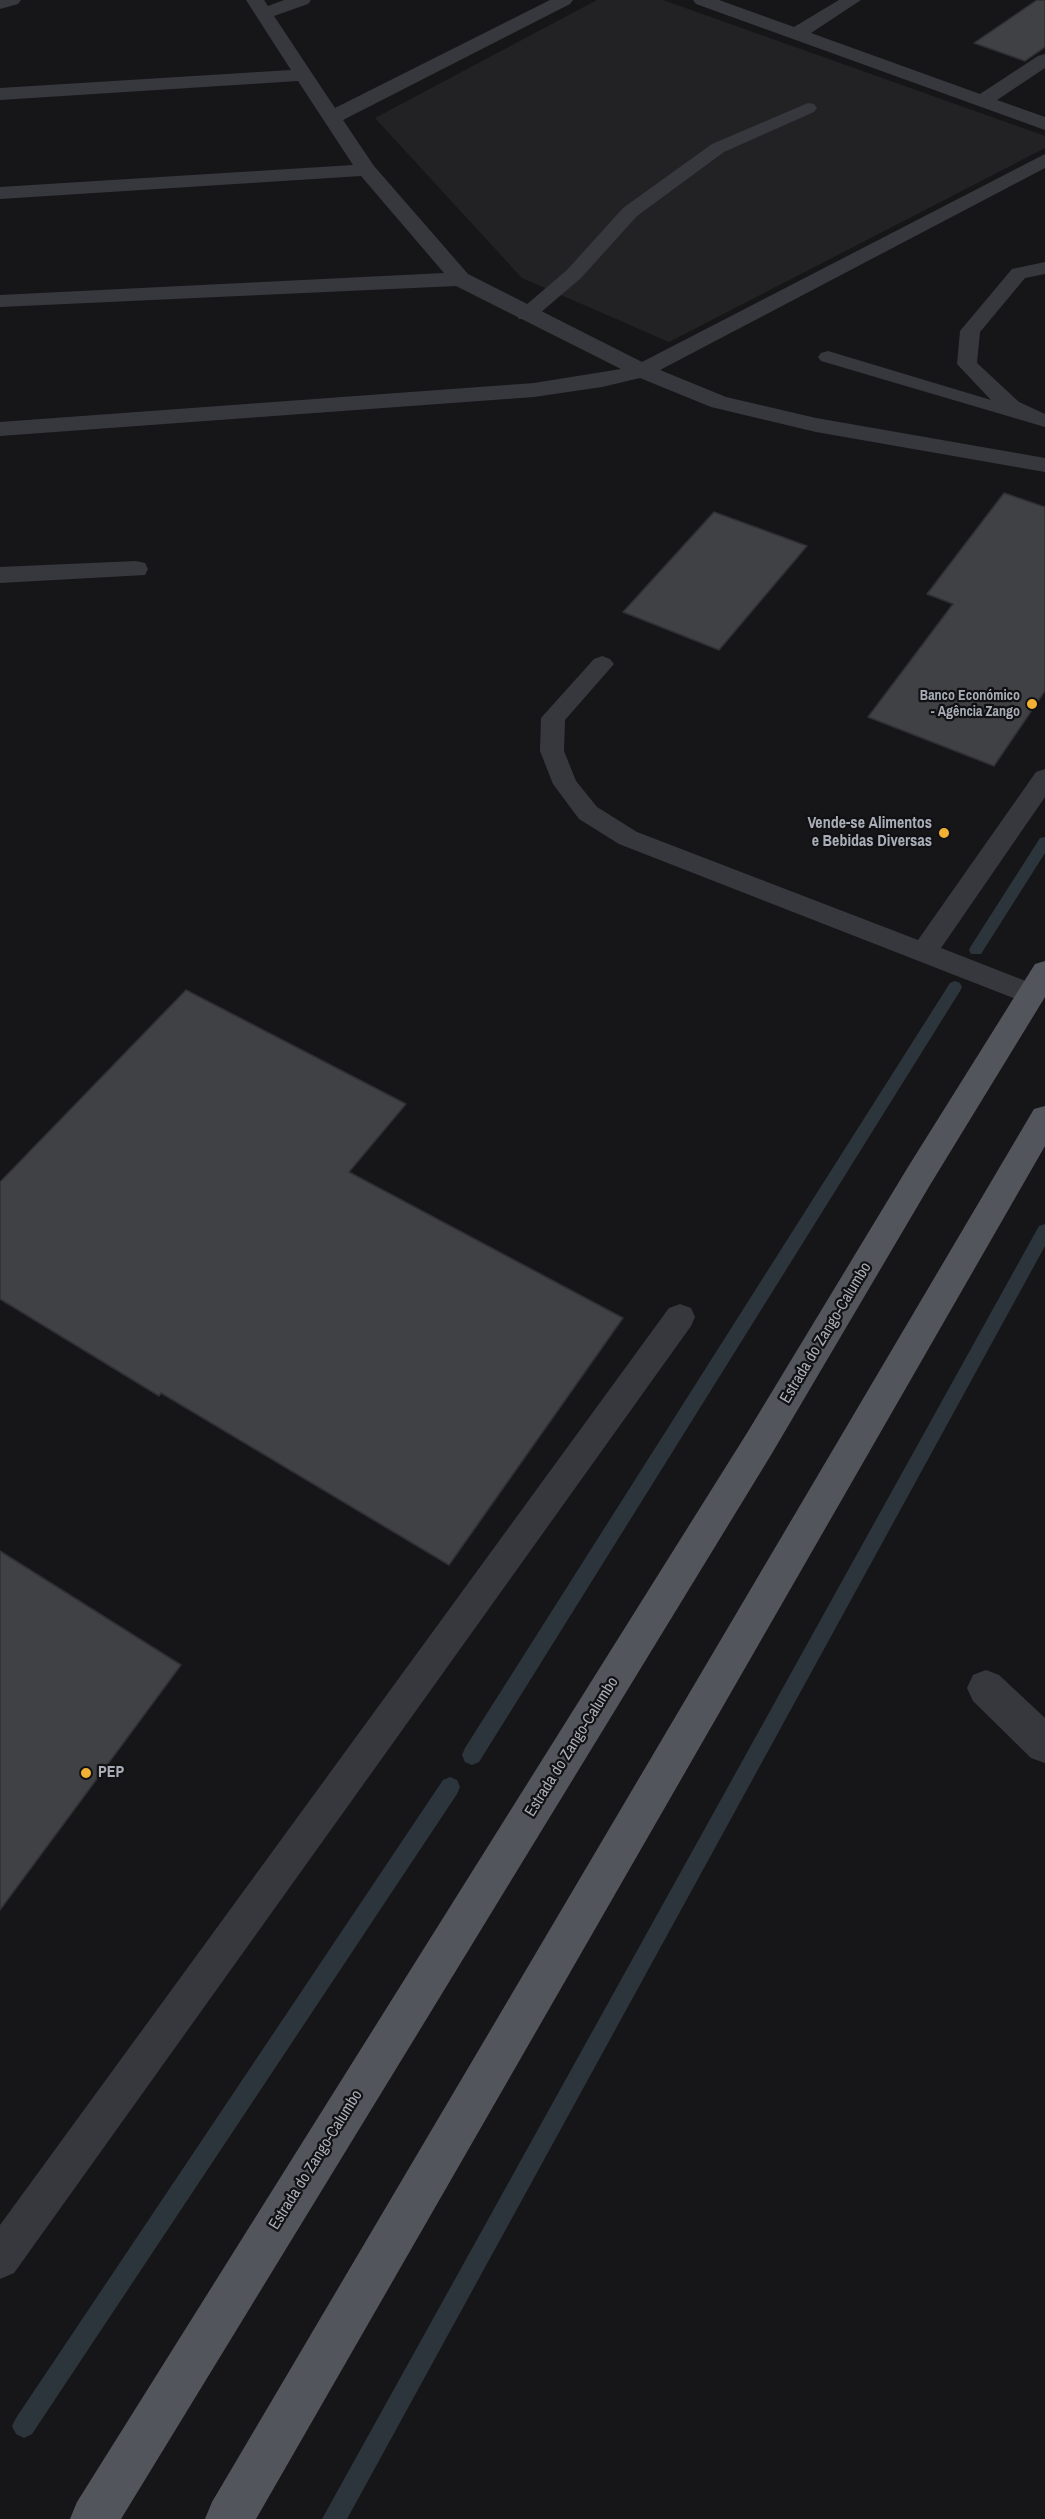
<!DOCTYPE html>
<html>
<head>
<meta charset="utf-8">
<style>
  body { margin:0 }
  canvas { display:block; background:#161618 }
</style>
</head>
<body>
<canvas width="1045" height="2519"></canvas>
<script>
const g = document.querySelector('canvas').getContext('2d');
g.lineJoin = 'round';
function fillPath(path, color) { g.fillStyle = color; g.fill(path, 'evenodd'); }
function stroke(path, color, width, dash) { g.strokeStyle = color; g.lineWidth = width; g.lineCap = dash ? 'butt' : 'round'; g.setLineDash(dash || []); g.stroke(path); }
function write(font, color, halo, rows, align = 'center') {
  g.font = font + ' "Archivo Narrow",sans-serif'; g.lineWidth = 4.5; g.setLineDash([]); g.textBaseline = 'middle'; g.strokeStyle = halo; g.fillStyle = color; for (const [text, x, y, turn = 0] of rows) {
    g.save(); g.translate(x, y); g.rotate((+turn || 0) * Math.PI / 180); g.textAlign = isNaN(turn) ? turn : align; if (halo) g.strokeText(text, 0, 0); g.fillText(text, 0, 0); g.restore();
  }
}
const built = new Path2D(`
  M 597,0 L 663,0 L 1045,136 L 1045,148 L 669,342 L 522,278 L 375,118 Z`);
const stream = new Path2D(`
  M 1045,837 L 1045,853 L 981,954 L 971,954 L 969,950 L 971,946 L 1040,838 Z
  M 955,981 L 960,983 L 962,987 L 960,991 L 479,1762 L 472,1765 L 465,1762 L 462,1755 L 465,1748 L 950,983 Z
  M 1045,1224 L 1045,1246 L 347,2519 L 322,2519 L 1039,1226 Z
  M 450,1777 L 457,1780 L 460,1787 L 457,1794 L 32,2434 L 24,2438 L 16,2434 L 12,2426 L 16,2418 L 443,1780 Z`);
const building = new Path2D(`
  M 1037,0 L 1045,0 L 1045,47 L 1025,61 L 974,43 Z
  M 1004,493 L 1045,507 L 1045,691 L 994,766 L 868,717 L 953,604 L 927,594 Z
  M 714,512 L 807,546 L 719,650 L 623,612 Z
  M 186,990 L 406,1104 L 349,1172 L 623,1318 L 449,1565 L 161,1393 L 159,1396 L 0,1299 L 0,1182 Z
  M 0,1551 L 181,1665 L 0,1910 Z`);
const lane = new Path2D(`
  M 808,103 L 814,104 L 817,108 L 814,112 L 724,152 L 637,216 L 581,278 L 533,319 L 519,319 L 516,315 L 519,311 L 567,270 L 623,208 L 712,144 Z
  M 1045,262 L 1045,274 L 1025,278 L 980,332 L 977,363 L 1019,402 L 1045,414 L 1045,427 L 821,361 L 818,357 L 821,353 L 828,351 L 991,400 L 957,364 L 960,331 L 1012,269 Z
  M 602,656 L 610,659 L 614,664 L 565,720 L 564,751 L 576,781 L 597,807 L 637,832 L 918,940 L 1036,772 L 1045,769 L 1045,797 L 941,948 L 1041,987 L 1045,994 L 1041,1001 L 1031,1004 L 1021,1001 L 619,844 L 579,819 L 553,784 L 540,751 L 541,718 L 594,659 Z
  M 680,1304 L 691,1308 L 695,1317 L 691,1326 L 14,2273 L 0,2279 L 0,2225 L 669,1308 Z`);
const street = new Path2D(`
  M 0,0 L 21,0 L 18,4 L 0,9 Z
  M 246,0 L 264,0 L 268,6 L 284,0 L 311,0 L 308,4 L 274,16 L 335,108 L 550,0 L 573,0 L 570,4 L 343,120 L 374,166 L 468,274 L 642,362 L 1045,154 L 1045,168 L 660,370 L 726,397 L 816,418 L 1045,458 L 1045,472 L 816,432 L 711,407 L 640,378 L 602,387 L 534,397 L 0,436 L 0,422 L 534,383 L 621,369 L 456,286 L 0,307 L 0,295 L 444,273 L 361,176 L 0,199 L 0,187 L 353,165 L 298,81 L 0,100 L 0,88 L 291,70 Z
  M 693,0 L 719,0 L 794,27 L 839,0 L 861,0 L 811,33 L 980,94 L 1038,56 L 1045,54 L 1045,68 L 997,100 L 1045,117 L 1045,130 L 696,4 Z
  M 136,561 L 145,563 L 148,569 L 145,575 L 0,583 L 0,567 Z
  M 986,1670 L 999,1675 L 1045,1718 L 1045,1763 L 1031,1758 L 973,1701 L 967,1688 L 973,1675 Z`);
const primary = new Path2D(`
  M 1045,961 L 1045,997 L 930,1185 L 771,1455 L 121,2519 L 70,2519 L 77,2502 L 747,1433 L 908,1167 L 1035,964 Z
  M 1045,1106 L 1045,1146 L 256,2519 L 205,2519 L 212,2502 L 1034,1109 Z`);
const markers = [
  [1032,704,6,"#f2b134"],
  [944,833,6,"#f2b134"],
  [86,1773,6,"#f2b134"]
];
const farPoinames = [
  ["Banco Económico",1020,696],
  ["- Agência Zango",1020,712]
];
const poiNames = [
  ["Vende-se Alimentos",932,824],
  ["e Bebidas Diversas",932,842],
  ["PEP",98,1773,"left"]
];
const streetNames = [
  ["Estrada do Zango-Calumbo",826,1333,-59],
  ["Estrada do Zango-Calumbo",572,1747,-58],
  ["Estrada do Zango-Calumbo",316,2160,-58]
];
fillPath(built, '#222225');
fillPath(stream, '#2c353c');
fillPath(building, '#404145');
stroke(building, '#303034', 1.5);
fillPath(lane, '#37383d');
fillPath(street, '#37383d');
fillPath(primary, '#53555c');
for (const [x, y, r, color] of markers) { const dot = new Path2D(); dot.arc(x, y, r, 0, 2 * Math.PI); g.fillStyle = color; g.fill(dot); stroke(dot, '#111113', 2); }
write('bold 14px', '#a8adb8', '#111113', farPoinames, 'right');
write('bold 16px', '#a8adb8', '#111113', poiNames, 'right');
write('16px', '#a8adb8', '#111113', streetNames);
</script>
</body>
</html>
